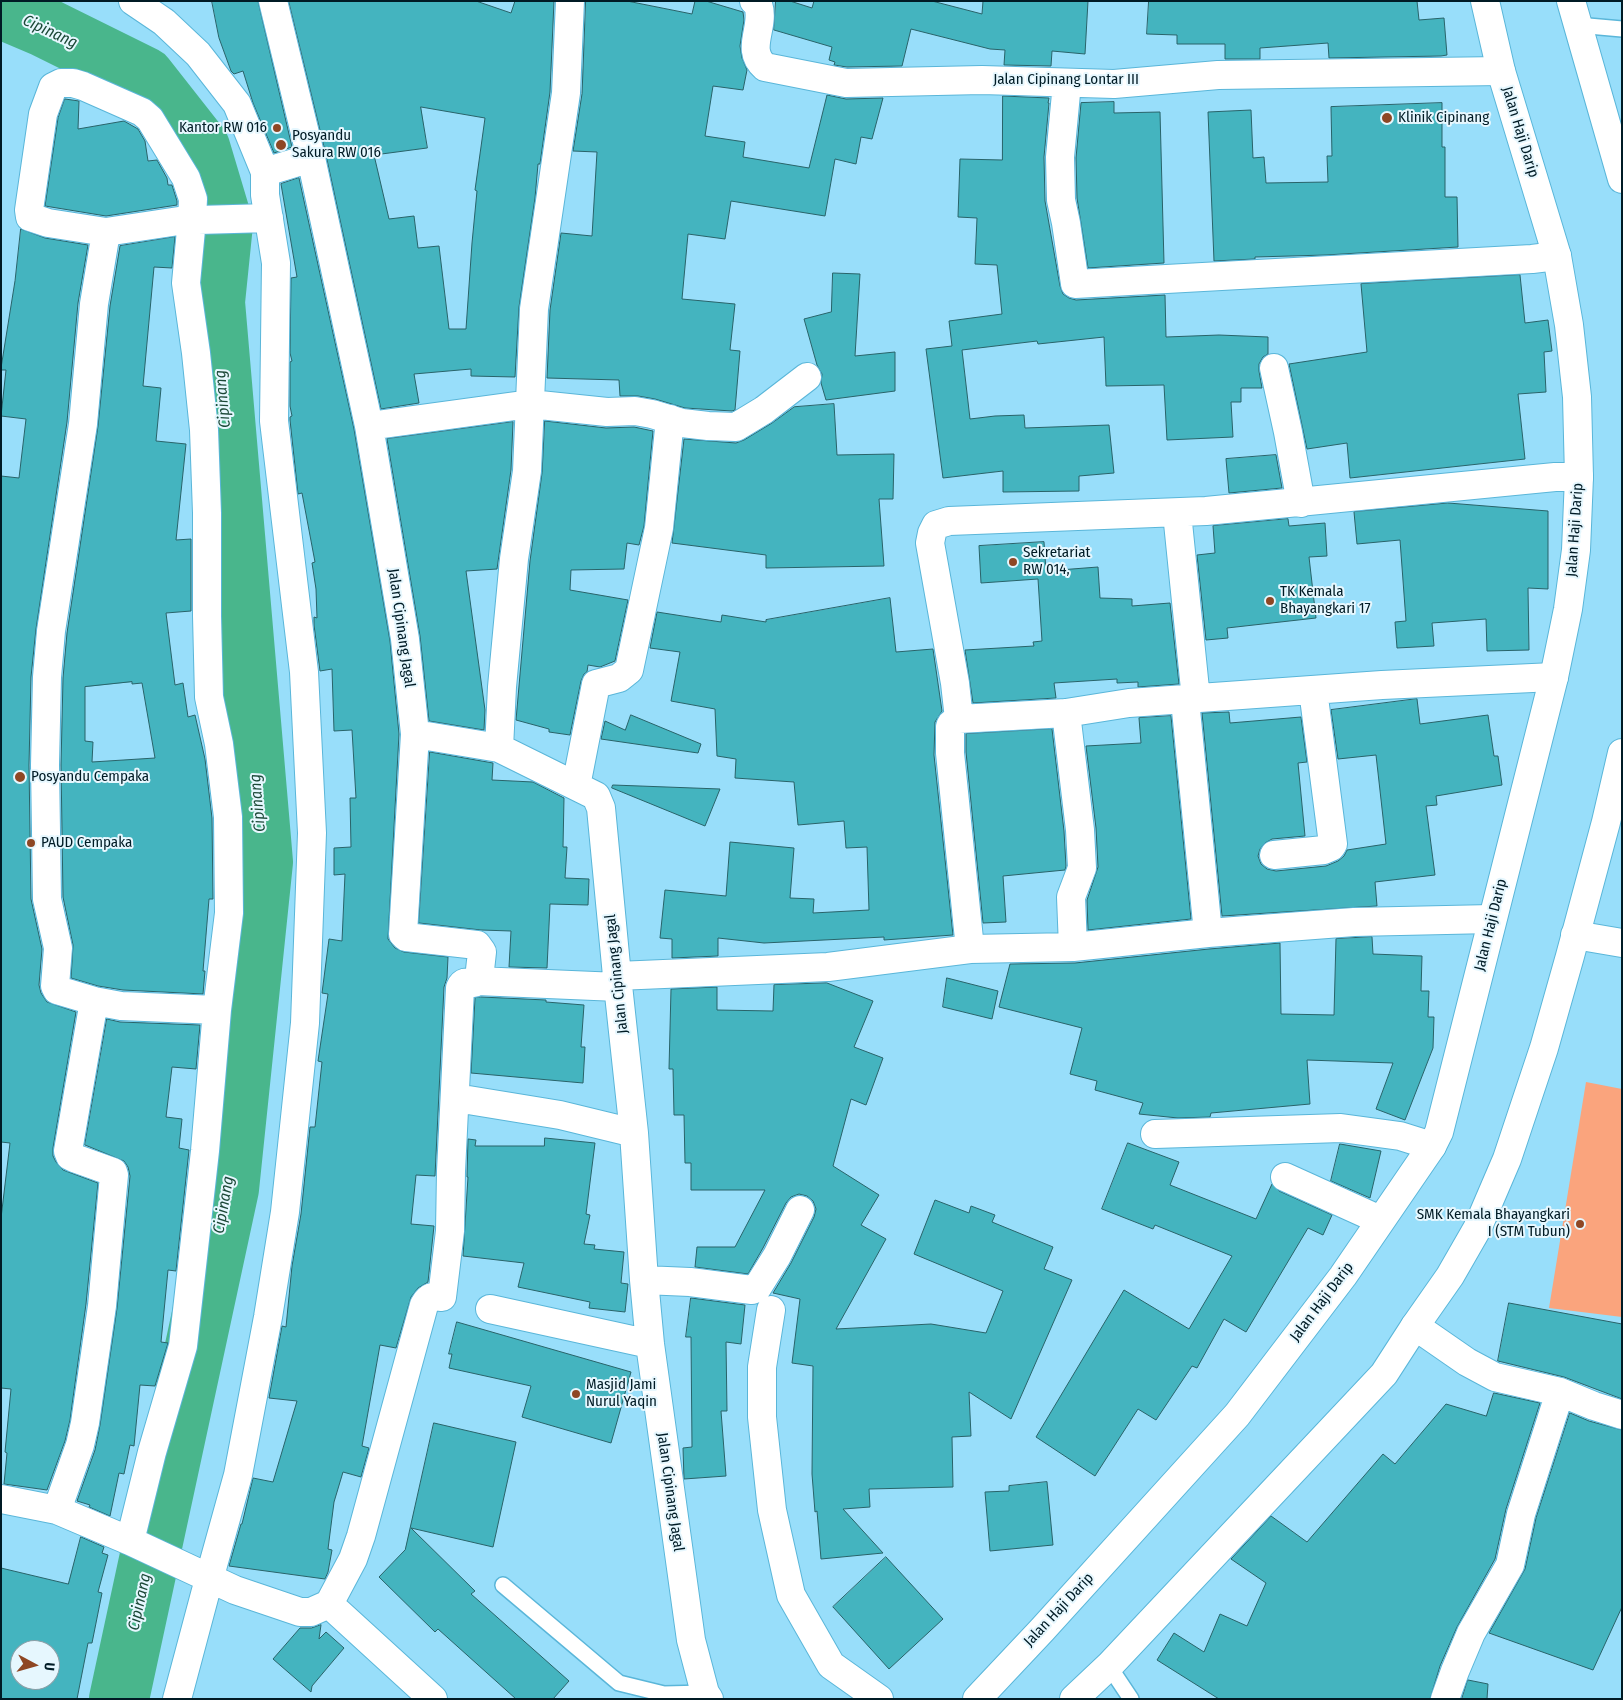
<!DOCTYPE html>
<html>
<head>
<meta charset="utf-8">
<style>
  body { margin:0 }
  #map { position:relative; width:1623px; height:1700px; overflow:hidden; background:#98defa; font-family:"Fira Sans Condensed",sans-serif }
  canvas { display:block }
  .frame { position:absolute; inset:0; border:2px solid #001b25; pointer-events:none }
  .north { position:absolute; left:10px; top:1640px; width:50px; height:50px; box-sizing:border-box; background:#e6f7fe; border:1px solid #8a9fa7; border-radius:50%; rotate:96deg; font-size:14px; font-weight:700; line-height:20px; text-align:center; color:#001b25 }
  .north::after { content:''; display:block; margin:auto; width:18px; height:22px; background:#8e4724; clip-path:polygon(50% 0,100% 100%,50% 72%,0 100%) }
</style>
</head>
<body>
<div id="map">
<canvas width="1623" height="1700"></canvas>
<div class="frame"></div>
<div class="north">U</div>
</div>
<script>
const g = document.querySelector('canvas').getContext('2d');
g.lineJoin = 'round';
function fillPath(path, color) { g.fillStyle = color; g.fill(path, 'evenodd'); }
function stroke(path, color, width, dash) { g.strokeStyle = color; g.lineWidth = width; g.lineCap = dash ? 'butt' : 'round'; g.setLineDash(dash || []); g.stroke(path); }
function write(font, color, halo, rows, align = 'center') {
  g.font = font + ' "Fira Sans Condensed",sans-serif'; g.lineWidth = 4; g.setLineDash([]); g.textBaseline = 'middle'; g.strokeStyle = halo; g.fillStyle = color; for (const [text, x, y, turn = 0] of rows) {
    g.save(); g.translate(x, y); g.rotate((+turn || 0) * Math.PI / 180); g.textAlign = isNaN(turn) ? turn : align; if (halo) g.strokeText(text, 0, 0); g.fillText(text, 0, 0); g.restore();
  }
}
const green = new Path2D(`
  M 1586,1082 L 1622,1089 L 1622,1317 L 1549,1308 Z`);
const river = new Path2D(`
  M 1,9 L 44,27 L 145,77 L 200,147 L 223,224 L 215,302 L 263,862 L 229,1189 L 119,1699`);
const building = new Path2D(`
  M 212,1 L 258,1 L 292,147 L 274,153 L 253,103 L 243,71 L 234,74 L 231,71 L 219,38 Z
  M 289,1 L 476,1 L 511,13 L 515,1 L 554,1 L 550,92 L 540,164 L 538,164 L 535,198 L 519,307 L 515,377 L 471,376 L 471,369 L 414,374 L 419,403 L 381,409 L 326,155 ZM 421,107 L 485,118 L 475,190 L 477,191 L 472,243 L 466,329 L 449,329 L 439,246 L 418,248 L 414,216 L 389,219 L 374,155 L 427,148 Z
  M 586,1 L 627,1 L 692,14 L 695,1 L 706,1 L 743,12 L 744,20 L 740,46 L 742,58 L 747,70 L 743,90 L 713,86 L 705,136 L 745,142 L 743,157 L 809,168 L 827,95 L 846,99 L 883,98 L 872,139 L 861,137 L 856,164 L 835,159 L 825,216 L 731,201 L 725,239 L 688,234 L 682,299 L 735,304 L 730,350 L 740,351 L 735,410 L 732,411 L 685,408 L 655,399 L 638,396 L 620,396 L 619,380 L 547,378 L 550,310 L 561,233 L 592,236 L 597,152 L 573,151 L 582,94 Z
  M 776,1 L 790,1 L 812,8 L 814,1 L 932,1 L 982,14 L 983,1 L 1088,1 L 1085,54 L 1052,51 L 1051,66 L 1004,65 L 1005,50 L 990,49 L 911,29 L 902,66 L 847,67 L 834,65 L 835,62 L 829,60 L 832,47 L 774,30 Z
  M 1149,1 L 1417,1 L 1419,20 L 1444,18 L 1447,55 L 1441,56 L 1329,58 L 1328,43 L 1260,48 L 1260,59 L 1225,59 L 1225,44 L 1177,44 L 1177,35 L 1147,34 Z
  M 1003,96 L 1049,98 L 1048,103 L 1049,103 L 1044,157 L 1045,201 L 1060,286 L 1063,294 L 1069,298 L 1076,300 L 1165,295 L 1166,337 L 1219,335 L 1268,337 L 1268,354 L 1263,357 L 1259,364 L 1259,371 L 1262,388 L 1241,388 L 1241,402 L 1231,402 L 1233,437 L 1167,440 L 1164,385 L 1106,386 L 1104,337 L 1038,344 L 1037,341 L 962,350 L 970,419 L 995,416 L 1024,415 L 1025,428 L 1109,425 L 1114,473 L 1079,476 L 1079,491 L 1003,492 L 1003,471 L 943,478 L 926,349 L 952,346 L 949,321 L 1002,314 L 997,265 L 975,264 L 977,218 L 958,217 L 960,159 L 1002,160 Z
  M 65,99 L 79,101 L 78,129 L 124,121 L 138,129 L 145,141 L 148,161 L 157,160 L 167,178 L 168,185 L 172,185 L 177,201 L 177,205 L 106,216 L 45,206 L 58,118 Z
  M 1114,102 L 1114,113 L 1160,112 L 1164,263 L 1088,268 L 1077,198 L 1076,158 L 1081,103 Z
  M 1442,103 L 1442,147 L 1445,147 L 1445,197 L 1457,197 L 1458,247 L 1326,255 L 1255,257 L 1255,259 L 1214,261 L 1208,112 L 1251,110 L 1253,158 L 1264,157 L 1266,183 L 1328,182 L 1327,156 L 1332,156 L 1331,107 Z
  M 299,178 L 354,429 L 390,641 L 399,734 L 388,939 L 395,948 L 404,952 L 448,957 L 447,978 L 444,987 L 435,1176 L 416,1175 L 411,1224 L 434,1226 L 428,1282 L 418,1288 L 411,1297 L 396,1348 L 380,1345 L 362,1446 L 369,1448 L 361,1477 L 343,1472 L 334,1502 L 328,1549 L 332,1550 L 328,1572 L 325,1579 L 229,1566 L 241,1524 L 242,1524 L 253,1478 L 273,1482 L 297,1401 L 269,1398 L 282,1326 L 286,1327 L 292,1266 L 301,1214 L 310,1127 L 315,1127 L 322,1062 L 318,1061 L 328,994 L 322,993 L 329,939 L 342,941 L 345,874 L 334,875 L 334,848 L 351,847 L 350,798 L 356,798 L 352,730 L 334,731 L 332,669 L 320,671 L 314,625 L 314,617 L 317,618 L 316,589 L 312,563 L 315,562 L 302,493 L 298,494 L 290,420 L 290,417 L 292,416 L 290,406 L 290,362 L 292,361 L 290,353 L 291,278 L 297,277 L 281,184 Z
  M 21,229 L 45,238 L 88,245 L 78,303 L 67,422 L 36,629 L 31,677 L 29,765 L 31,899 L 42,949 L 39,985 L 41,993 L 47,1002 L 76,1012 L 53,1148 L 53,1156 L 56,1162 L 63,1170 L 98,1183 L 86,1304 L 70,1420 L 65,1441 L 47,1490 L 4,1484 L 7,1453 L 5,1452 L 11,1389 L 1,1388 L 1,1218 L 10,1143 L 1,1142 L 1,476 L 19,478 L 26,419 L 1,416 L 6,370 L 1,370 L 1,368 L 15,281 Z
  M 175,237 L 172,268 L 154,267 L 143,386 L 161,388 L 156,441 L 186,444 L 176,540 L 191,539 L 191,611 L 166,613 L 175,685 L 183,683 L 188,717 L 195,715 L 205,759 L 212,818 L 213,899 L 209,899 L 203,971 L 205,971 L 203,994 L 123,990 L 98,986 L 71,978 L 73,945 L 63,897 L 61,765 L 63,678 L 67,633 L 98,426 L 110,306 L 120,246 ZM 132,682 L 132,684 L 142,683 L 155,758 L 92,762 L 93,742 L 85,741 L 85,687 Z
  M 833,273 L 860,274 L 855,356 L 895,352 L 895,391 L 826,400 L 821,383 L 822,374 L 817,365 L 804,319 L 831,312 Z
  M 1520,275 L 1525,323 L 1548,320 L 1552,351 L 1544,352 L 1546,392 L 1518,394 L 1525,459 L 1350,478 L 1347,443 L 1307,449 L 1289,364 L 1367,352 L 1361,284 Z
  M 834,404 L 837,455 L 894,454 L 893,499 L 879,499 L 884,566 L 766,568 L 766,555 L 672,543 L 684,439 L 736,443 L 744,440 L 772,423 L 794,407 Z
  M 545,421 L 606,428 L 634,427 L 653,431 L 644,526 L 639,545 L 627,543 L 624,569 L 571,570 L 570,590 L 628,600 L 615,661 L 600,667 L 588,665 L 587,672 L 584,674 L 581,681 L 570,735 L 549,732 L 549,729 L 516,720 L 530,561 L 542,473 Z
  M 513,422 L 511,470 L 497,569 L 466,571 L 485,710 L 484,730 L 429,721 L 420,636 L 387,439 Z
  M 1276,455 L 1282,488 L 1229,493 L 1226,459 Z
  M 1448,503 L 1548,511 L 1548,589 L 1528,588 L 1529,650 L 1487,651 L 1486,619 L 1432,623 L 1434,646 L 1397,648 L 1395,622 L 1406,621 L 1400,540 L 1357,544 L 1354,512 Z
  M 1288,519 L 1289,526 L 1325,523 L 1327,556 L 1309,557 L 1316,618 L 1227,628 L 1228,638 L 1206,640 L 1197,555 L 1215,553 L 1213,526 Z
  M 1044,542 L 1046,571 L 1098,567 L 1100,598 L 1132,599 L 1132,606 L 1170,603 L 1179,684 L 1138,687 L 1138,682 L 1117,683 L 1117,679 L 1054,683 L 1056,698 L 973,703 L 965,650 L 1034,646 L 1033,642 L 1042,641 L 1038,579 L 981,583 L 979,546 Z
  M 890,598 L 896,652 L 933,649 L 942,711 L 935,722 L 934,755 L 953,935 L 884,940 L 884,937 L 764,943 L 718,938 L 718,956 L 672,958 L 672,939 L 660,938 L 665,890 L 726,896 L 730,842 L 794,848 L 790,898 L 814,899 L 813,913 L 869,910 L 867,847 L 846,848 L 844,821 L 798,825 L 794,782 L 735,778 L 736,759 L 717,756 L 715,709 L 671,701 L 680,652 L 650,648 L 657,612 L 721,622 L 722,615 L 766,622 L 766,620 Z
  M 1417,699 L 1420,724 L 1488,715 L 1494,756 L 1498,756 L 1502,785 L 1436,796 L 1437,805 L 1426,806 L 1435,875 L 1375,882 L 1377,906 L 1222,916 L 1202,713 L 1229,712 L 1230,723 L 1301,717 L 1307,762 L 1298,763 L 1305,836 L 1272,839 L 1265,843 L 1260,849 L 1258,856 L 1261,864 L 1267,869 L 1276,871 L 1326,866 L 1338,861 L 1344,856 L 1347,850 L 1386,844 L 1376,755 L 1338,759 L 1331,710 Z
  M 631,715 L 701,744 L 698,753 L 601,739 L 605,721 L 625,730 Z
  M 1171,716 L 1191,919 L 1088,930 L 1087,900 L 1098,867 L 1096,828 L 1086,746 L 1141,743 L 1139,718 Z
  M 1052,729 L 1064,831 L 1066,866 L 1065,870 L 1003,876 L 1006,922 L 983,923 L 966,752 L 966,734 Z
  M 430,752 L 493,763 L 492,780 L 533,782 L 564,798 L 563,847 L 567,847 L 565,878 L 589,879 L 588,905 L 550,904 L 547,968 L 509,967 L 511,931 L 481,930 L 419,923 Z
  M 613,785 L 720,789 L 705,826 L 612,788 Z
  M 1372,937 L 1373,954 L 1422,956 L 1421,991 L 1429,991 L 1428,1017 L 1434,1017 L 1433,1048 L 1405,1120 L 1376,1109 L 1393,1063 L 1307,1060 L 1310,1104 L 1211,1113 L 1210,1117 L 1178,1118 L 1139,1114 L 1143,1103 L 1095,1090 L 1097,1081 L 1070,1074 L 1082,1028 L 999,1007 L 1010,964 L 1075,963 L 1209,949 L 1280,943 L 1281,1014 L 1334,1015 L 1336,939 Z
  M 947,978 L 998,991 L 992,1019 L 943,1007 Z
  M 827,983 L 873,1001 L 854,1047 L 883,1058 L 866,1105 L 851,1099 L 833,1166 L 879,1195 L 861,1225 L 886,1239 L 836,1329 L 931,1324 L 986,1333 L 1003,1291 L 914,1254 L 935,1200 L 969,1213 L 971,1206 L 995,1215 L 992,1222 L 1053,1247 L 1044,1269 L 1072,1280 L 1011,1419 L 969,1392 L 971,1436 L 952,1437 L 953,1487 L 869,1489 L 870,1507 L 843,1509 L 883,1553 L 821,1559 L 817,1511 L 815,1512 L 812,1474 L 813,1366 L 792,1363 L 800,1299 L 773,1293 L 791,1263 L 814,1217 L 816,1209 L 813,1201 L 807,1196 L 799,1194 L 791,1197 L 786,1203 L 763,1248 L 748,1274 L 695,1267 L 697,1247 L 735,1247 L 765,1190 L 691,1190 L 691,1163 L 685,1163 L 684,1115 L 674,1115 L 673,1069 L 669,1069 L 671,989 L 717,987 L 717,1010 L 773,1011 L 774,985 Z
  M 481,997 L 546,1000 L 546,1002 L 584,1005 L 581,1047 L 585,1047 L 583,1083 L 471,1073 L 475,998 Z
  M 107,1019 L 120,1022 L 200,1025 L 196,1069 L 172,1067 L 166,1117 L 182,1119 L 179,1148 L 189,1150 L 176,1271 L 168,1270 L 161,1342 L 168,1343 L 155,1386 L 140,1385 L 134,1446 L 130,1445 L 124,1474 L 119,1473 L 110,1516 L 89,1507 L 90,1505 L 77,1501 L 95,1450 L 100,1425 L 117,1308 L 130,1176 L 128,1167 L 124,1161 L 85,1145 Z
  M 545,1138 L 595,1143 L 586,1214 L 590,1215 L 584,1244 L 595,1245 L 594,1249 L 624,1252 L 621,1283 L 628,1284 L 625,1312 L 589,1308 L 590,1302 L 518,1287 L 524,1263 L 463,1256 L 468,1177 L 467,1177 L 468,1139 L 476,1140 L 475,1146 L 544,1146 Z
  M 1128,1143 L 1179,1162 L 1170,1185 L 1256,1219 L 1272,1184 L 1279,1191 L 1332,1215 L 1323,1235 L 1308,1228 L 1246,1332 L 1224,1319 L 1197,1368 L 1192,1366 L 1156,1420 L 1138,1409 L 1095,1476 L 1036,1437 L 1124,1290 L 1189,1329 L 1232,1256 L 1155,1225 L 1153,1229 L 1102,1209 Z
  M 1340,1144 L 1381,1151 L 1370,1198 L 1331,1181 Z
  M 691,1298 L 745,1305 L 741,1344 L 726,1342 L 727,1411 L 721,1411 L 726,1476 L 684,1479 L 683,1448 L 692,1447 L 691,1337 L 686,1337 Z
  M 1509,1303 L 1622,1324 L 1622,1399 L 1564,1377 L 1498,1361 Z
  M 457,1322 L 631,1372 L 611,1443 L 522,1417 L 531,1386 L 449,1368 L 452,1354 L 449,1354 Z
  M 1494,1393 L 1540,1403 L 1506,1509 L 1495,1559 L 1457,1627 L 1440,1666 L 1430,1699 L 1219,1699 L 1157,1660 L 1174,1633 L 1204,1652 L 1220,1614 L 1247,1626 L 1266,1583 L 1231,1559 L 1271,1516 L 1307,1542 L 1383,1454 L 1395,1464 L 1446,1404 L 1486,1416 Z
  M 1570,1413 L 1589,1421 L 1622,1430 L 1622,1607 L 1593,1670 L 1489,1633 L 1525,1569 L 1536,1518 Z
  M 434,1423 L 516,1442 L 493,1547 L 411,1528 L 475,1591 L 471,1594 L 569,1681 L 553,1699 L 516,1699 L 438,1629 L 435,1632 L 379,1577 L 405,1550 Z
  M 1047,1482 L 1053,1545 L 990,1551 L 985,1492 L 1009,1491 L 1009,1486 Z
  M 81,1537 L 104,1547 L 102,1553 L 108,1555 L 98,1592 L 102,1593 L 92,1643 L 88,1643 L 77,1699 L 1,1699 L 1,1568 L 68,1584 ZM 20,1650 L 50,1650 L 50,1680 L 20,1680 Z
  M 886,1557 L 943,1619 L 889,1669 L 833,1607 Z
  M 321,1625 L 319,1639 L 326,1632 L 344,1648 L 312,1686 L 311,1692 L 273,1659 L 300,1628 L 311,1628 Z
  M 1468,1680 L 1488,1684 L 1487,1699 L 1462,1699 Z`);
const service = new Path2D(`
  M 1577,25 L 1622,29
  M 503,1585 L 619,1683 L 664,1694 L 705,1693
  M 1109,1666 L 1131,1699`);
const minor = new Path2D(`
  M 133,1 L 164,22 L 198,54 L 237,104 L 265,172
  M 273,1 L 311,158 L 369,426 L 405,639 L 415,734 L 499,748 L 596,796 L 601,808 L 617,976 L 634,1133 L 644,1280 L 650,1344 L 691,1640 L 705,1693 L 709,1699
  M 754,1 L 758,4 C 766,27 744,49 765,67 L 846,83 L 982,80 L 1114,84 L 1218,75 L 1501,71
  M 61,83 L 73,83 L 83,86 L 142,112 L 150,119 L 186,178 L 193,199 L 192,219 L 106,232 L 48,223 L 30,217 L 29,210 L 43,114 L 53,87 Z
  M 1067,83 L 1060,157 L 1061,200 L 1066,223 L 1075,284 L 1532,259 L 1557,256
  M 106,232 L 94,304 L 83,424 L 51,631 L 47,677 L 45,765 L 47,899 L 58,948 L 55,986 L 57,990 L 94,1001 L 68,1151 L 70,1156 L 74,1158 L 113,1172 L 114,1175 L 102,1306 L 85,1423 L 80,1445 L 57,1510 L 130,1541 L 235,1590 L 300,1612 L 311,1612 L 329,1604 L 353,1559 L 361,1536 L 424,1305 C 429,1296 433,1296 442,1297 L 450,1231 L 451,1171 L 460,988 C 463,981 467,982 474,983 L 479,979 L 482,952 L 477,945 L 406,937 L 403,934 L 415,734
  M 1274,368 L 1288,432 L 1301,503
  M 369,426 L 530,404 L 607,412 L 635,411 L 652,414 L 682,423 L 708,426 L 736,427 L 764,410 L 807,377
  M 1177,513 L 1196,699
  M 1554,677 L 1382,685 L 1129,703 L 1066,713 L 959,719 L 955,683 L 930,543 L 932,533 L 936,525 L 949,521 L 1206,511 L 1555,477 L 1579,477
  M 1185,700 L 1208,933
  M 1066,713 L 1080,830 L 1082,868 L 1071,897 L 1073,947
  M 959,719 L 951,724 L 950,727 L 950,753 L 970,949 L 1073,947 L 1208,933 L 1354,922 L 1492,919
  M 499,748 L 502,687 L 514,559 L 527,471 L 534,309 L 566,93 L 570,1
  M 576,786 L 596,684 L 619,678 L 629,670 L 659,528 L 670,419
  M 1274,855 L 1324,850 L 1331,847 L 1333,844 L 1313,690
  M 1575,935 L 1622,943
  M 617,976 L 828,967 L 970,949
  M 477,981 L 618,987
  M 94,1001 L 121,1006 L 217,1010
  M 456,1098 L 560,1115 L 634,1133
  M 1155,1134 L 1341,1128 L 1400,1136 L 1432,1146
  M 1285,1177 L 1380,1220
  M 644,1280 L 690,1282 L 752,1290 L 757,1288 L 777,1256 L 800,1210
  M 490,1309 L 650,1344
  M 771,1310 L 762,1367 L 762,1417 L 772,1510 L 791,1595 L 831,1665 L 879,1699
  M 1415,1326 L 1467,1362 L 1495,1377 L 1560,1392 L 1594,1406 L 1622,1415
  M 1,1499 L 57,1510
  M 130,1541 L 152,1452 L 183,1346 L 205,1151 L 217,1010 L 229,913 L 228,817 L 219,744 L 209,697 L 207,616 L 207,513 L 204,430 L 196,353 L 186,283 L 192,219 L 198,220 L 269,218
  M 329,1604 L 433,1699
  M 177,1699 L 205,1594 L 238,1475 L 268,1317 L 285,1212 L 305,1023 L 312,833 L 304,672 L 274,421 L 276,263 L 265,195 L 265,172 L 311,158
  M 1445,1699 L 1455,1671 L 1471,1633 L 1510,1565 L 1521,1514 L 1560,1392`);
const secondary = new Path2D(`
  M 1571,1 L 1622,179
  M 977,1699 L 1042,1630 L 1237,1415 L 1343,1276 L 1432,1146 L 1439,1132 L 1554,677 L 1568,609 L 1576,550 L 1579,477 L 1577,397 L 1569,325 L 1557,256 L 1501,71 L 1485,1
  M 1074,1699 L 1109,1666 L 1384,1374 L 1415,1326 L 1450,1276 L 1477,1229 L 1507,1159 L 1544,1048 L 1570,956 L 1606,822 L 1622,753`);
const markers = [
  [1387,118,6,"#8e4724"],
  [277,128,5,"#8e4724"],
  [281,145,6,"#8e4724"],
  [1013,562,5,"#8e4724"],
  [1270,601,5,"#8e4724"],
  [20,777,6,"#8e4724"],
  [31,843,5,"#8e4724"],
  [1580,1224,5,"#8e4724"],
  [576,1394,5,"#8e4724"]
];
const streetNames = [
  ["Jalan Cipinang Lontar III",1066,80],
  ["Jalan Haji Darip",1520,132,73],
  ["Jalan Haji Darip",1575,530,-86],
  ["Jalan Cipinang Jagal",401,628,82],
  ["Jalan Haji Darip",1491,925,-76],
  ["Jalan Cipinang Jagal",617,974,-96],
  ["Jalan Haji Darip",1322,1302,-53],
  ["Jalan Cipinang Jagal",670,1492,82],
  ["Jalan Haji Darip",1059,1610,-47]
];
const poiNames = [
  ["Klinik Cipinang",1398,118],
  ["Kantor RW 016",267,128,"right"],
  ["Posyandu",292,136],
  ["Sakura RW 016",292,153],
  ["Sekretariat",1023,553],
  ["RW 014,",1023,570],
  ["TK Kemala",1280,592],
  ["Bhayangkari 17",1280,609],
  ["Posyandu Cempaka",31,777],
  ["PAUD Cempaka",41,843],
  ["SMK Kemala Bhayangkari",1570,1215,"right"],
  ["I (STM Tubun)",1570,1232,"right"],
  ["Masjid Jami",586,1385],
  ["Nurul Yaqin",586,1402]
];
const waterNames = [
  ["Cipinang",50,32,25],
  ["Cipinang",223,399,-95],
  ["Cipinang",258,803,-95],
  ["Cipinang",224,1205,-80],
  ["Cipinang",140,1602,-78]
];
fillPath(green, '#faa47d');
stroke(river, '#49b68c', 60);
fillPath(building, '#44b4bf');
stroke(building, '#296369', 1);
stroke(service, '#5ab6d9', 18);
stroke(minor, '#5ab6d9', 30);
stroke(secondary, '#5ab6d9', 30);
stroke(service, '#fff', 15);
stroke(minor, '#fff', 28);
stroke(secondary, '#fff', 28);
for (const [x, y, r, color] of markers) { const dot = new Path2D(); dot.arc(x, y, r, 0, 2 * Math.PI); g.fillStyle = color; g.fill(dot); stroke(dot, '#e6f7fe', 2); }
write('15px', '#001b25', '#e6f7fe', streetNames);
write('15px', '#001b25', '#e6f7fe', poiNames, 'left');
write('italic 16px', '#1b4837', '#e6f7fe', waterNames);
</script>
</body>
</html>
